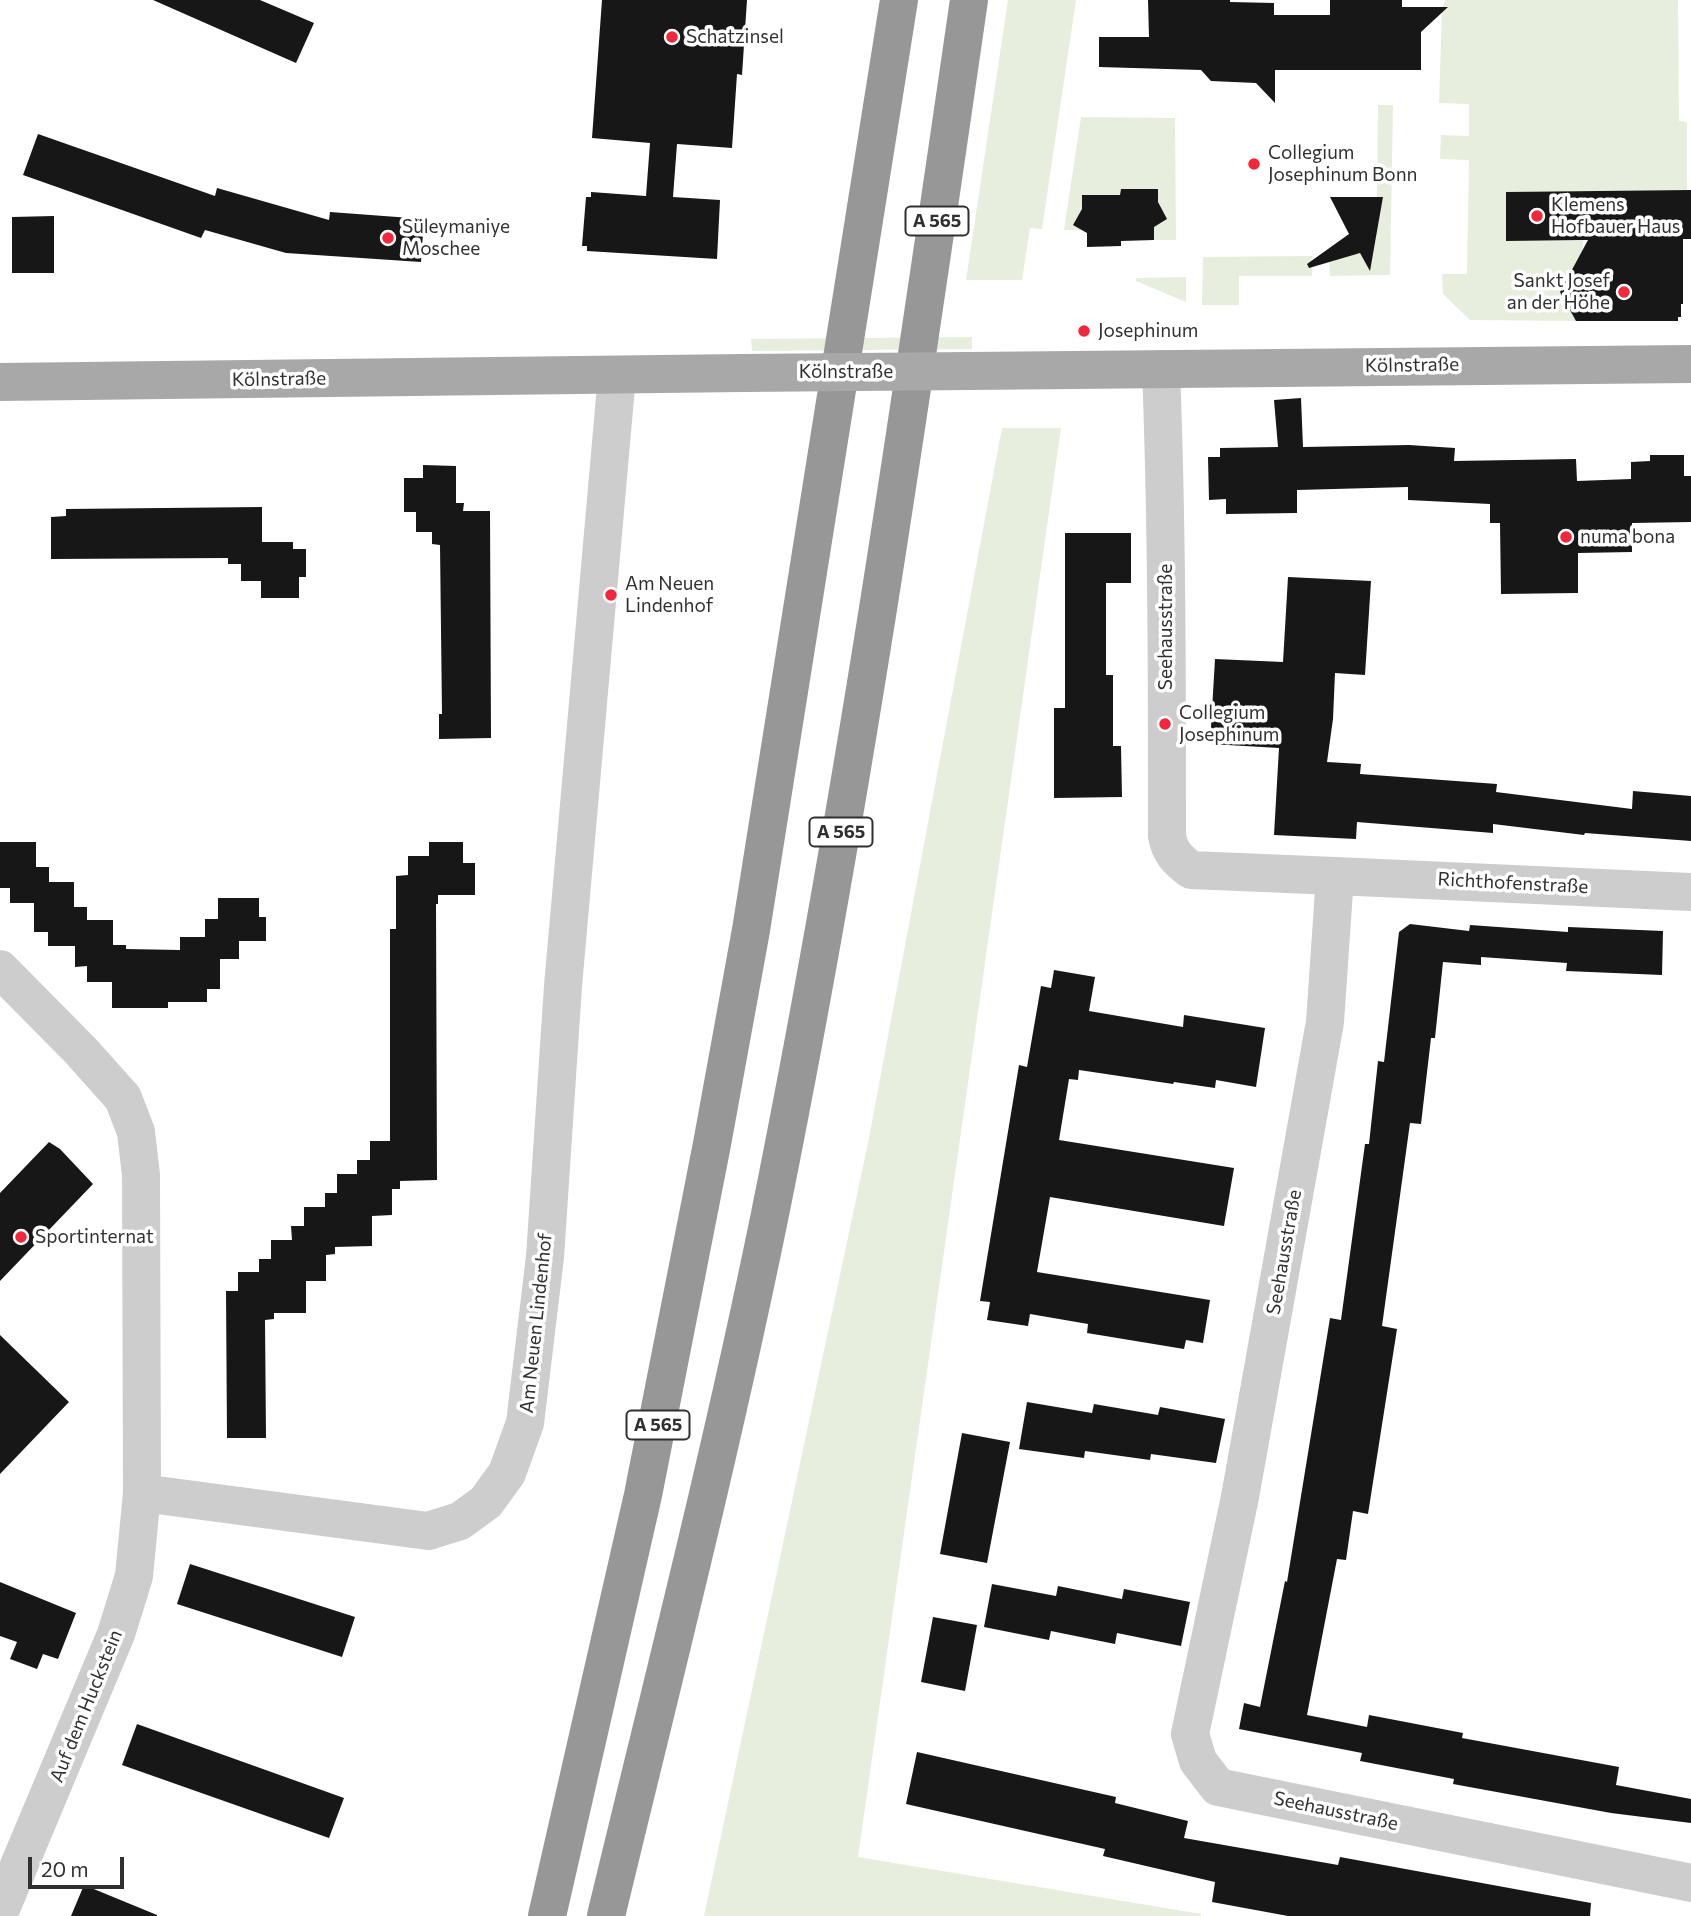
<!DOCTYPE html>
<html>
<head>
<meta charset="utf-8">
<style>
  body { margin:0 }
  #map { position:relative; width:1691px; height:1916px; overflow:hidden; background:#fff; font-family:Commissioner,sans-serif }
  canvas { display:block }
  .scale { position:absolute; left:28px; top:1857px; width:96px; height:32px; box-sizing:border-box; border:4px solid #303030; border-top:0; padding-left:9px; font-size:21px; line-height:24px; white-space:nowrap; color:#303030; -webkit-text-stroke:5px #fff; paint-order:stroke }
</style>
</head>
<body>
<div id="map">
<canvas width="1691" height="1916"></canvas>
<div class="scale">20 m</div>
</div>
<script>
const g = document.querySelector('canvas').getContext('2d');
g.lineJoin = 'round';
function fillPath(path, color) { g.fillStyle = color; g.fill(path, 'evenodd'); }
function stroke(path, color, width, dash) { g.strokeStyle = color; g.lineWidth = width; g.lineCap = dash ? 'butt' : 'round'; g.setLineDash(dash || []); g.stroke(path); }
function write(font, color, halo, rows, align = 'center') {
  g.font = font + ' Commissioner,sans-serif'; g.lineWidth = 7; g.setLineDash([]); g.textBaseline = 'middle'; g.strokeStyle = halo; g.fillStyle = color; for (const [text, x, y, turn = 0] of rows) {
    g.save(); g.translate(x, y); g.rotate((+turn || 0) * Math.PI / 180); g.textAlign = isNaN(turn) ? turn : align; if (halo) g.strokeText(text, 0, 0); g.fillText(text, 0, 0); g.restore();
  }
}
const green = new Path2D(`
  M 1008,0 L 1076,0 L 1042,229 L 1030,228 L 1022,280 L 966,280 Z
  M 1445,0 L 1678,0 L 1679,121 L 1687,122 L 1687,190 L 1506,192 L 1507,241 L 1583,241 L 1583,264 L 1563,285 L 1563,299 L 1577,308 L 1577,321 L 1470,320 L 1443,294 L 1442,274 L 1467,274 L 1469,160 L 1440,159 L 1441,135 L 1469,136 L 1469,104 L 1439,103 L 1442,10 Z
  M 1378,105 L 1393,105 L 1390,275 L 1330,276 L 1329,257 L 1374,248 L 1383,198 L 1377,197 Z
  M 1081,117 L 1175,118 L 1176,240 L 1154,240 L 1154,224 L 1162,222 L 1164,217 L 1157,209 L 1157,189 L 1121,189 L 1120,195 L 1082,195 L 1083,215 L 1076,224 L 1082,230 L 1064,230 Z
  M 1312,256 L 1312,276 L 1239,276 L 1239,305 L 1202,305 L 1203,257 Z
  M 1186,277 L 1186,302 L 1136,281 L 1136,278 Z
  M 972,337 L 972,349 L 752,351 L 751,339 Z
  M 1002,428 L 1061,428 L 858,1857 L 1201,1914 L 1201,1916 L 704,1916 L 868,1143 Z`);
const building = new Path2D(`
  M 153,0 L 260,0 L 314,23 L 296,63 Z
  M 602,0 L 747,0 L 742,75 L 737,74 L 732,148 L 677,144 L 673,197 L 720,200 L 717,259 L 587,251 L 587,246 L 582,246 L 586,197 L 591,197 L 591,192 L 646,196 L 650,143 L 592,138 Z
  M 1148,0 L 1230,0 L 1230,2 L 1274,3 L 1274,15 L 1330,15 L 1330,0 L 1402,0 L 1402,7 L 1448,7 L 1421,32 L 1421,70 L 1275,70 L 1275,103 L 1256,83 L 1211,81 L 1201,70 L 1099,67 L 1099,37 L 1149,37 Z
  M 38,134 L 215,196 L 217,188 L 329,220 L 330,212 L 424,219 L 421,262 L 286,253 L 205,230 L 201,238 L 23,175 Z
  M 1121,189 L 1158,189 L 1158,202 L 1167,219 L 1154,227 L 1154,240 L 1121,241 L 1121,246 L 1087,247 L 1087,233 L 1073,225 L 1082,209 L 1082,195 L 1120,195 Z
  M 1691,190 L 1691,239 L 1683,239 L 1683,304 L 1681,304 L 1681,317 L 1678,317 L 1678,321 L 1576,321 L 1560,292 L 1588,240 L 1506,241 L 1506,192 Z
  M 1330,197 L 1383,197 L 1370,271 L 1360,253 L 1309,268 L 1307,264 L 1349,234 Z
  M 54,216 L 54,273 L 12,273 L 12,217 Z
  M 1301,398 L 1303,447 L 1409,445 L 1455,448 L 1454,461 L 1576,459 L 1577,481 L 1631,479 L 1631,462 L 1650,461 L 1650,455 L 1684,455 L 1684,476 L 1691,476 L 1691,522 L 1632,523 L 1632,552 L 1578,553 L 1578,593 L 1501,594 L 1500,523 L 1490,523 L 1490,504 L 1408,500 L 1408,487 L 1297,490 L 1297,513 L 1226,514 L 1226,499 L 1209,500 L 1208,457 L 1220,457 L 1220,448 L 1278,447 L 1274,400 Z
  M 423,465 L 456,466 L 456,503 L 464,503 L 463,511 L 490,511 L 491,738 L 439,739 L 439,714 L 442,714 L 440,545 L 432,544 L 432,532 L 416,532 L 416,512 L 404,512 L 404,478 L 423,478 Z
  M 262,507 L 262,542 L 293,542 L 293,549 L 306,549 L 306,577 L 299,577 L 299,598 L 261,598 L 261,581 L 241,581 L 241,564 L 228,564 L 228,558 L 51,559 L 51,517 L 66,516 L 66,509 Z
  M 1065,533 L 1131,533 L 1131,583 L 1106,583 L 1106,675 L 1113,675 L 1113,746 L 1121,746 L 1122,797 L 1054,798 L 1054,708 L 1065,708 Z
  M 1288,577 L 1371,581 L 1365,675 L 1335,673 L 1333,719 L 1327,762 L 1361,764 L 1360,774 L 1497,784 L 1496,792 L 1632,809 L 1633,791 L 1691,796 L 1691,841 L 1585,833 L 1584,835 L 1493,824 L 1493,833 L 1357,822 L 1356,839 L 1274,835 L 1279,748 L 1210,744 L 1215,659 L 1283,662 Z
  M 0,842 L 36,842 L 36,867 L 49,867 L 49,882 L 74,882 L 74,907 L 87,907 L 87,920 L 113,920 L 113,945 L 126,945 L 126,949 L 180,950 L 180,937 L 205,937 L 205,919 L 218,919 L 218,898 L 259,898 L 259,917 L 266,917 L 266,941 L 239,941 L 239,959 L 220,959 L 220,989 L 207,989 L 207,1002 L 168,1002 L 168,1008 L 112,1008 L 112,982 L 87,982 L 87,966 L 75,967 L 75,946 L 48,946 L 48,932 L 34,932 L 34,903 L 10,903 L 10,888 L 0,888 Z
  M 429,842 L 463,842 L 463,863 L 475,863 L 475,895 L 438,895 L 438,904 L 436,904 L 437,1180 L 400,1181 L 400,1189 L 392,1189 L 392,1215 L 372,1216 L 372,1246 L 335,1247 L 335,1254 L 326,1255 L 326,1281 L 306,1281 L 306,1313 L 274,1313 L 274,1319 L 265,1320 L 266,1438 L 227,1438 L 226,1291 L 238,1291 L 238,1272 L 259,1272 L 259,1259 L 271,1259 L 271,1240 L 292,1240 L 291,1226 L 304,1226 L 304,1207 L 325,1207 L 325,1193 L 337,1193 L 337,1174 L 357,1174 L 357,1160 L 370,1160 L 370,1141 L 390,1141 L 390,929 L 396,929 L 396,876 L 408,875 L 408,856 L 429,856 Z
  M 1410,924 L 1469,931 L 1470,925 L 1568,932 L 1568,927 L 1663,931 L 1662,975 L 1566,971 L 1567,963 L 1481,957 L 1481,965 L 1443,962 L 1435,1038 L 1431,1038 L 1421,1124 L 1410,1123 L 1382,1326 L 1397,1329 L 1368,1514 L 1353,1511 L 1346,1560 L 1337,1559 L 1307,1715 L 1367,1727 L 1369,1715 L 1463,1733 L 1462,1738 L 1619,1767 L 1616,1785 L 1691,1799 L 1691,1823 L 1611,1813 L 1453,1784 L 1454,1779 L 1360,1761 L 1362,1753 L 1239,1729 L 1244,1703 L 1260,1707 L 1285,1581 L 1287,1582 L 1330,1318 L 1341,1320 L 1365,1144 L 1369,1144 L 1378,1061 L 1384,1062 L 1399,932 Z
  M 1054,970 L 1095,977 L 1089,1011 L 1183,1027 L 1184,1015 L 1265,1028 L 1256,1087 L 1216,1080 L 1215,1088 L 1174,1082 L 1173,1084 L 1079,1070 L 1078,1080 L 1069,1079 L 1059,1140 L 1234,1168 L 1224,1226 L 1050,1197 L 1037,1272 L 1210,1300 L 1203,1343 L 1186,1340 L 1184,1349 L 1087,1333 L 1088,1324 L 1030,1314 L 1028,1326 L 987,1320 L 990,1302 L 980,1301 L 1019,1065 L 1027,1067 L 1041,986 L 1051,988 Z
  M 49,1142 L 60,1149 L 93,1184 L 0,1281 L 0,1193 Z
  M 0,1335 L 69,1402 L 0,1474 Z
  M 1027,1402 L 1092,1413 L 1094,1404 L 1158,1415 L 1160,1407 L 1225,1419 L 1216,1463 L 1151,1454 L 1150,1460 L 1085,1451 L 1084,1458 L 1019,1449 Z
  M 962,1433 L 1010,1442 L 987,1563 L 940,1554 Z
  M 190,1564 L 355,1617 L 342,1657 L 177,1604 Z
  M 0,1582 L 76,1613 L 58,1659 L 43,1654 L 37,1669 L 10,1659 L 17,1642 L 0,1636 Z
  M 992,1584 L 1056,1596 L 1058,1586 L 1122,1599 L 1124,1589 L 1190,1602 L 1181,1646 L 1117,1633 L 1115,1644 L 1051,1631 L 1049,1640 L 984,1627 Z
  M 933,1617 L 977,1625 L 965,1691 L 921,1682 Z
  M 137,1724 L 344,1798 L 329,1838 L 122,1765 Z
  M 917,1752 L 1116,1797 L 1115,1803 L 1188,1821 L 1184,1838 L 1338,1865 L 1340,1857 L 1591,1903 L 1590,1916 L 1288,1916 L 1212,1902 L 1215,1882 L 1103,1856 L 1105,1849 L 906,1804 Z
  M 84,1885 L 157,1915 L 157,1916 L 71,1916 Z`);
const minor = new Path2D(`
  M 1161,369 C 1167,525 1167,681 1167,836 C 1170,853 1178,860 1191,870 L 1335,876 L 1325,1022 L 1240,1497 L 1190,1734 L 1198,1761 L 1218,1787 L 1691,1883
  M 1335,876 L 1691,892
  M 0,969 L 81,1051 L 123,1098 L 136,1132 L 141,1175 L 142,1493 L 428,1531 L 460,1521 L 486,1502 L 507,1473 L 525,1423 L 545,1257 L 563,986 L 617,375
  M 0,1911 L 116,1634 L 134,1576 L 142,1493`);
const major = new Path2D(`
  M 969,371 L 1691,364
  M 0,382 L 743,373`);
const highway = new Path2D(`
  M 547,1916 L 643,1495 L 712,1144 L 751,930 L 899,0
  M 606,1916 C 662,1684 721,1453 769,1219 C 851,815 910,408 969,0`);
const majorBridge = new Path2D(`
  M 743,373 L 969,371`);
const markers = [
  [672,37,7,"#f3273c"],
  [1254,164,7,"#f3273c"],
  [1537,216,7,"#f3273c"],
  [388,238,7,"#f3273c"],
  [1624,292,7,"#f3273c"],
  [1084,331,7,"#f3273c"],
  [1566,537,7,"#f3273c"],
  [611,595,7,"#f3273c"],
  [1165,724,7,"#f3273c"],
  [21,1237,7,"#f3273c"]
];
const shields = [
  [937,221,63],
  [841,832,63],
  [658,1425,63]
];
const shieldNames = [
  ["A 565",937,221],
  ["A 565",841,832],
  ["A 565",658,1425]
];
const poiNames = [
  ["Schatzinsel",686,37],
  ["Collegium",1268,153],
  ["Josephinum Bonn",1268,175],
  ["Klemens",1551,205],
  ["Hofbauer Haus",1551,227],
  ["Süleymaniye",402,227],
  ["Moschee",402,249],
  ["Sankt Josef",1610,281,"right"],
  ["an der Höhe",1610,303,"right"],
  ["Josephinum",1098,331],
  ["numa bona",1580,537],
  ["Am Neuen",625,584],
  ["Lindenhof",625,606],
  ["Collegium",1179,713],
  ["Josephinum",1179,735],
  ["Sportinternat",35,1237]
];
const streetNames = [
  ["Kölnstraße",1412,365,-1],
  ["Kölnstraße",846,372],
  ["Kölnstraße",279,379,-1],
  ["Seehausstraße",1166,627,-90],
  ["Richthofenstraße",1513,883,3],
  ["Seehausstraße",1284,1252,-80],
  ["Am Neuen Lindenhof",536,1323,-84],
  ["Auf dem Huckstein",86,1706,-68],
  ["Seehausstraße",1336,1811,12]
];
fillPath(green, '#e7eede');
fillPath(building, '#171717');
stroke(minor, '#cdcdcd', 38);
stroke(major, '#a8a8a8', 38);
stroke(highway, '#979797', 38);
stroke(majorBridge, '#a8a8a8', 38);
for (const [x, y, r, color] of markers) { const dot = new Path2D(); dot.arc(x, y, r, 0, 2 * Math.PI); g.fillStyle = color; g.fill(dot); stroke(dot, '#fff', 2.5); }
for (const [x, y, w] of shields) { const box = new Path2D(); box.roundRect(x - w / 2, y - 14.5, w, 29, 5); g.fillStyle = '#fff'; g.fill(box); stroke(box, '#303030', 2); }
write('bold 18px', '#303030', null, shieldNames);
write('19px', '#303030', '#fff', poiNames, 'left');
write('19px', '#303030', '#fff', streetNames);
</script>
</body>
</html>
